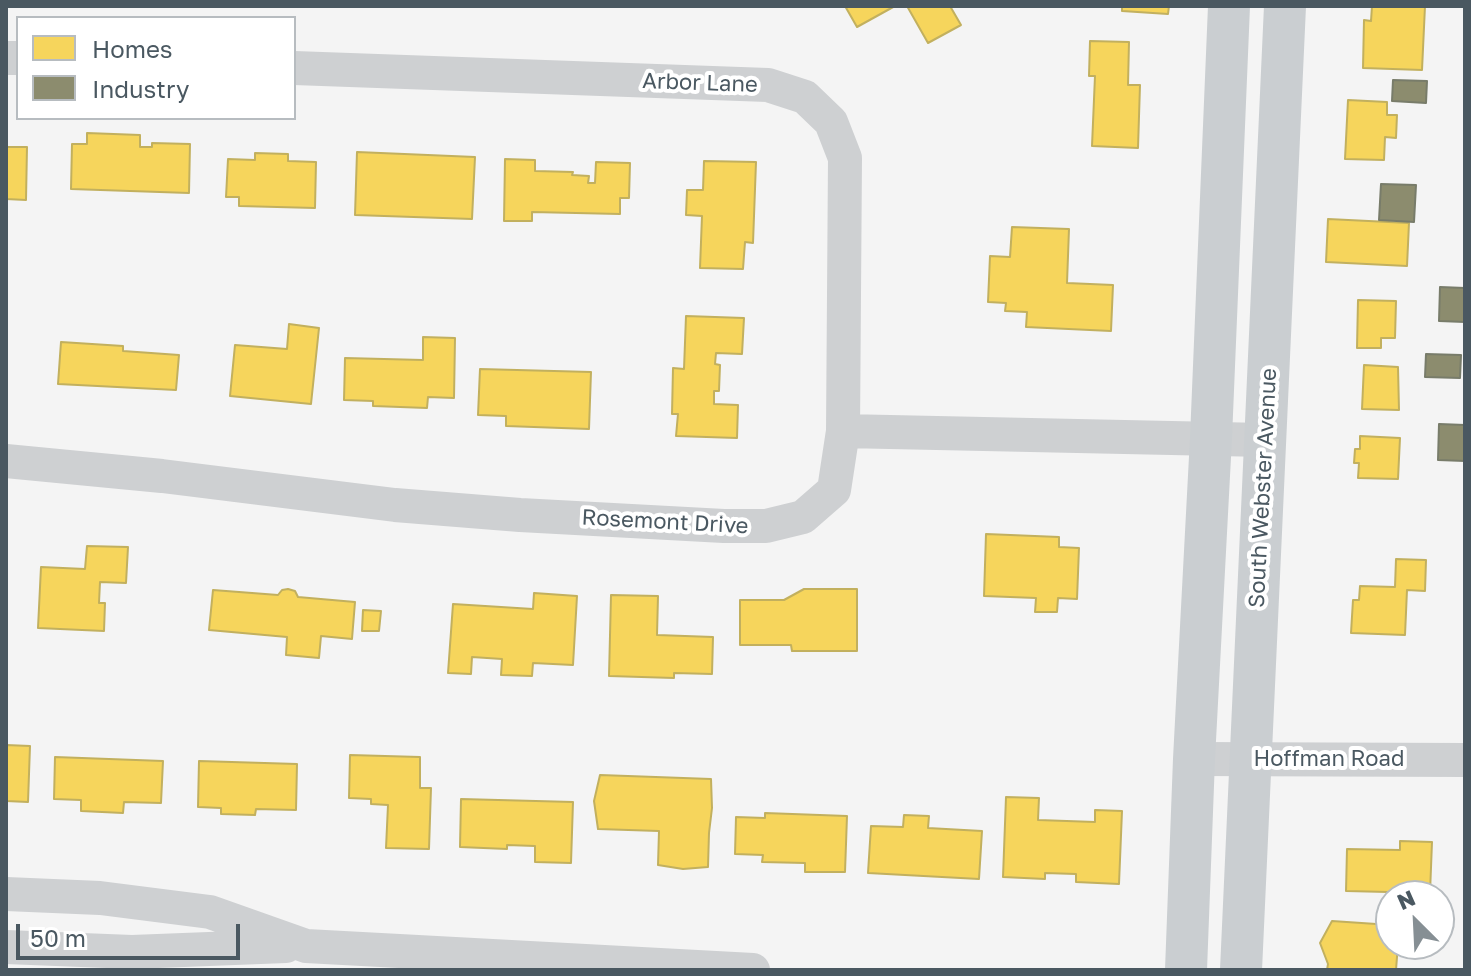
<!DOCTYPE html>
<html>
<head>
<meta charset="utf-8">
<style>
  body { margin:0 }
  #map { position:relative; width:1471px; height:976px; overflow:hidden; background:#f4f4f4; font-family:"Golos Text",sans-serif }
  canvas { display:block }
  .frame { position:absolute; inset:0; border:8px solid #4a5861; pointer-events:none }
  .legend { position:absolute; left:16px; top:16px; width:280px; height:104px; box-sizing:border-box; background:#fff; border:2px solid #b7bcc0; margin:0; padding:10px 14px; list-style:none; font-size:24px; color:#4a5861 }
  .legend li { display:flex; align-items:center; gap:16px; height:40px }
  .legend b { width:40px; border:2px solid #b7bcc0 }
  .north { position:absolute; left:1375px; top:880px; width:80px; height:80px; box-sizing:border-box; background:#fff; border:2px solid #b7bcc0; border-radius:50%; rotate:336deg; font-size:22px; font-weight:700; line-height:32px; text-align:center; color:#4a5861 }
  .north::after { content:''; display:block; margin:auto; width:28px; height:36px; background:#868f94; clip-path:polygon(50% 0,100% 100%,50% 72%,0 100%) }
  .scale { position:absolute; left:16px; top:924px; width:224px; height:36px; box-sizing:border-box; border:4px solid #4a5861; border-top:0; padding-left:10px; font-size:24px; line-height:28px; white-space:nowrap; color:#4a5861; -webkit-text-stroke:6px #fff; paint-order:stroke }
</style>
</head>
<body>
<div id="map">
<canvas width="1471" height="976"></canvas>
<div class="frame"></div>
<ul class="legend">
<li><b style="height:22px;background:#f6d55c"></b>Homes</li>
<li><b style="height:22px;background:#8c8c6e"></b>Industry</li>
</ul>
<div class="north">N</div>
<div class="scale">50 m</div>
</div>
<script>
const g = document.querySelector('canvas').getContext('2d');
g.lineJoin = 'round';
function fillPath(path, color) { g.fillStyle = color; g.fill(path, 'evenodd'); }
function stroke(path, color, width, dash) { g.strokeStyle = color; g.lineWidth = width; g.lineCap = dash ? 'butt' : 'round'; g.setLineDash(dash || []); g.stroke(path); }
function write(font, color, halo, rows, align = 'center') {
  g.font = font + ' "Golos Text",sans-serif'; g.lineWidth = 8; g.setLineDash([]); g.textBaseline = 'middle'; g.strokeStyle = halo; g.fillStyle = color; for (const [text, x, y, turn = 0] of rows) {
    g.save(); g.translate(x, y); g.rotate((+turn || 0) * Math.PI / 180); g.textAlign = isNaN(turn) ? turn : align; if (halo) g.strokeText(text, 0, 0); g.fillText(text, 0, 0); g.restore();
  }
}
const homes = new Path2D(`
  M 845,6 L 895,6 L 857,27 Z
  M 907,6 L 950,6 L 961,25 L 928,43 Z
  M 1122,6 L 1169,6 L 1168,14 L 1122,11 Z
  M 1372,6 L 1425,6 L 1422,70 L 1363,68 L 1364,20 L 1371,21 Z
  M 1090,41 L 1129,42 L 1128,85 L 1140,85 L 1138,148 L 1092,146 L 1095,76 L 1089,76 Z
  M 1348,100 L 1387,102 L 1387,115 L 1397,115 L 1396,138 L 1385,137 L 1384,160 L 1345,159 Z
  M 87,133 L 140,135 L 140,147 L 152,147 L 152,143 L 190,144 L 189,193 L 71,189 L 72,144 L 87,144 Z
  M 6,147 L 27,147 L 26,200 L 6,199 Z
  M 357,152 L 475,157 L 472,219 L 355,215 Z
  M 255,153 L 288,154 L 288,161 L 316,162 L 315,208 L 239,206 L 239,197 L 226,197 L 228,159 L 255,160 Z
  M 505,159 L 535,160 L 535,171 L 573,172 L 572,175 L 589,176 L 588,183 L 595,183 L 596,162 L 630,163 L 629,198 L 620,198 L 620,214 L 532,212 L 532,221 L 504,221 Z
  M 704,161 L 756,162 L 753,243 L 745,242 L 743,269 L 700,268 L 702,216 L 686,215 L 687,190 L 703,190 Z
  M 1328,219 L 1409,223 L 1407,266 L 1326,262 Z
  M 1012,227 L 1069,229 L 1067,283 L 1113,285 L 1111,331 L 1026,327 L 1027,312 L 1005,311 L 1006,303 L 988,302 L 990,256 L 1010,257 Z
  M 1358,300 L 1396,301 L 1395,338 L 1381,338 L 1381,348 L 1357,348 Z
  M 686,316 L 744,318 L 742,354 L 716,353 L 715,364 L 720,365 L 719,391 L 714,391 L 714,404 L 738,405 L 737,438 L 676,436 L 678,414 L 672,414 L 673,368 L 684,369 Z
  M 289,324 L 319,328 L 311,404 L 230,396 L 235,345 L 287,349 Z
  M 423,337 L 455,338 L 454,398 L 428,397 L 427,408 L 373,406 L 373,401 L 344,400 L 345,358 L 423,360 Z
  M 61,342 L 123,346 L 123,351 L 179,355 L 176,390 L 58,384 Z
  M 1364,365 L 1398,367 L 1399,410 L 1362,409 Z
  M 480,369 L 591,372 L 589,429 L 506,426 L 506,416 L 478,415 Z
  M 1360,436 L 1400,438 L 1398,479 L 1358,478 L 1359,463 L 1354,463 L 1355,449 L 1360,449 Z
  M 986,534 L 1059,537 L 1059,547 L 1079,548 L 1077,599 L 1058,598 L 1057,612 L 1035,612 L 1036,598 L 984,596 Z
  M 87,546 L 128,547 L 126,583 L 100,582 L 99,603 L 105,603 L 104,631 L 38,628 L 41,567 L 85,569 Z
  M 1396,559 L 1426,560 L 1425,591 L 1407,590 L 1405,635 L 1351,633 L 1353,600 L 1359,600 L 1360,586 L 1395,587 Z
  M 288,589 L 295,591 L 298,597 L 355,602 L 352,639 L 321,636 L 319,658 L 286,655 L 287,637 L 209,630 L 213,590 L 278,595 L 282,590 Z
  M 804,589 L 857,589 L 857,651 L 792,651 L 791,645 L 740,645 L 740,600 L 784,600 Z
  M 534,593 L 577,596 L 573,665 L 533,663 L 532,676 L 501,675 L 502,659 L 472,657 L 471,674 L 448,673 L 453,604 L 533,609 Z
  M 611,595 L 658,596 L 657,635 L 713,637 L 712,674 L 674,673 L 674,678 L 609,676 Z
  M 363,610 L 381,611 L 379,631 L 362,631 Z
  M 6,745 L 30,746 L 28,802 L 6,801 Z
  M 350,755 L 420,757 L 420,788 L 431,788 L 429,849 L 386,848 L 388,805 L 371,804 L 371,799 L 349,798 Z
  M 55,757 L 163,761 L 161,803 L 124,802 L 123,813 L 81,811 L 81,800 L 54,799 Z
  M 199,761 L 297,764 L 296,810 L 256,809 L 255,815 L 221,814 L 221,808 L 198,807 Z
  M 600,775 L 711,779 L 712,808 L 709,833 L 708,867 L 683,869 L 658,865 L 659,831 L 598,829 L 594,801 Z
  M 1006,797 L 1039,798 L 1038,820 L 1095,822 L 1095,810 L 1122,811 L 1119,884 L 1076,882 L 1076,874 L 1045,873 L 1045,879 L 1003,877 Z
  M 461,799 L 573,802 L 571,863 L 535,862 L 535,846 L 507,845 L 507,849 L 460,847 Z
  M 765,813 L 847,816 L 845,872 L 805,872 L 805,863 L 762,862 L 763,855 L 735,854 L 736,817 L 765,818 Z
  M 904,815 L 929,816 L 928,828 L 982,831 L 979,879 L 868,873 L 871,826 L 903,827 Z
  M 1400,841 L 1432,842 L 1430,893 L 1346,891 L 1347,849 L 1400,850 Z
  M 1332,921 L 1391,925 L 1391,944 L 1398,944 L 1396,970 L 1327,970 L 1328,964 L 1320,943 Z`);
const industry = new Path2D(`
  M 1393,80 L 1427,81 L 1426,103 L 1392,101 Z
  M 1381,184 L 1416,185 L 1414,222 L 1379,220 Z
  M 1440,287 L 1465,288 L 1465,322 L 1439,321 Z
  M 1426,354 L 1461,355 L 1460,378 L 1425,377 Z
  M 1439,424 L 1465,425 L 1465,461 L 1438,460 Z`);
const minor = new Path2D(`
  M 6,58 L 18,58
  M 843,431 L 1265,440
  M 6,461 L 162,476 L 395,505 L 520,515 L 724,526 L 766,526 L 803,517 L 834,490 L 843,431 L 845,158 L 831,122 L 805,97 L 768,85 L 294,68
  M 1194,759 L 1465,760
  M 6,894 L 100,898 L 210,912 L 306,946 L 753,970
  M 6,947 L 132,952 L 286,946`);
const major = new Path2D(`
  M 1186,970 L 1194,759 L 1211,438 L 1229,6
  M 1241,970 L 1285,6`);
const streetNames = [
  ["Arbor Lane",700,83,2],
  ["South Webster Avenue",1263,488,-87],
  ["Rosemont Drive",665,522,3],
  ["Hoffman Road",1329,759]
];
fillPath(homes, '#f6d55c');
stroke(homes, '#c2b05e', 2);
fillPath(industry, '#8c8c6e');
stroke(industry, '#787c6a', 2);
stroke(minor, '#ced0d2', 34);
stroke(major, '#caced1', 42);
write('22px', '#4a5861', '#fff', streetNames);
</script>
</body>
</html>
